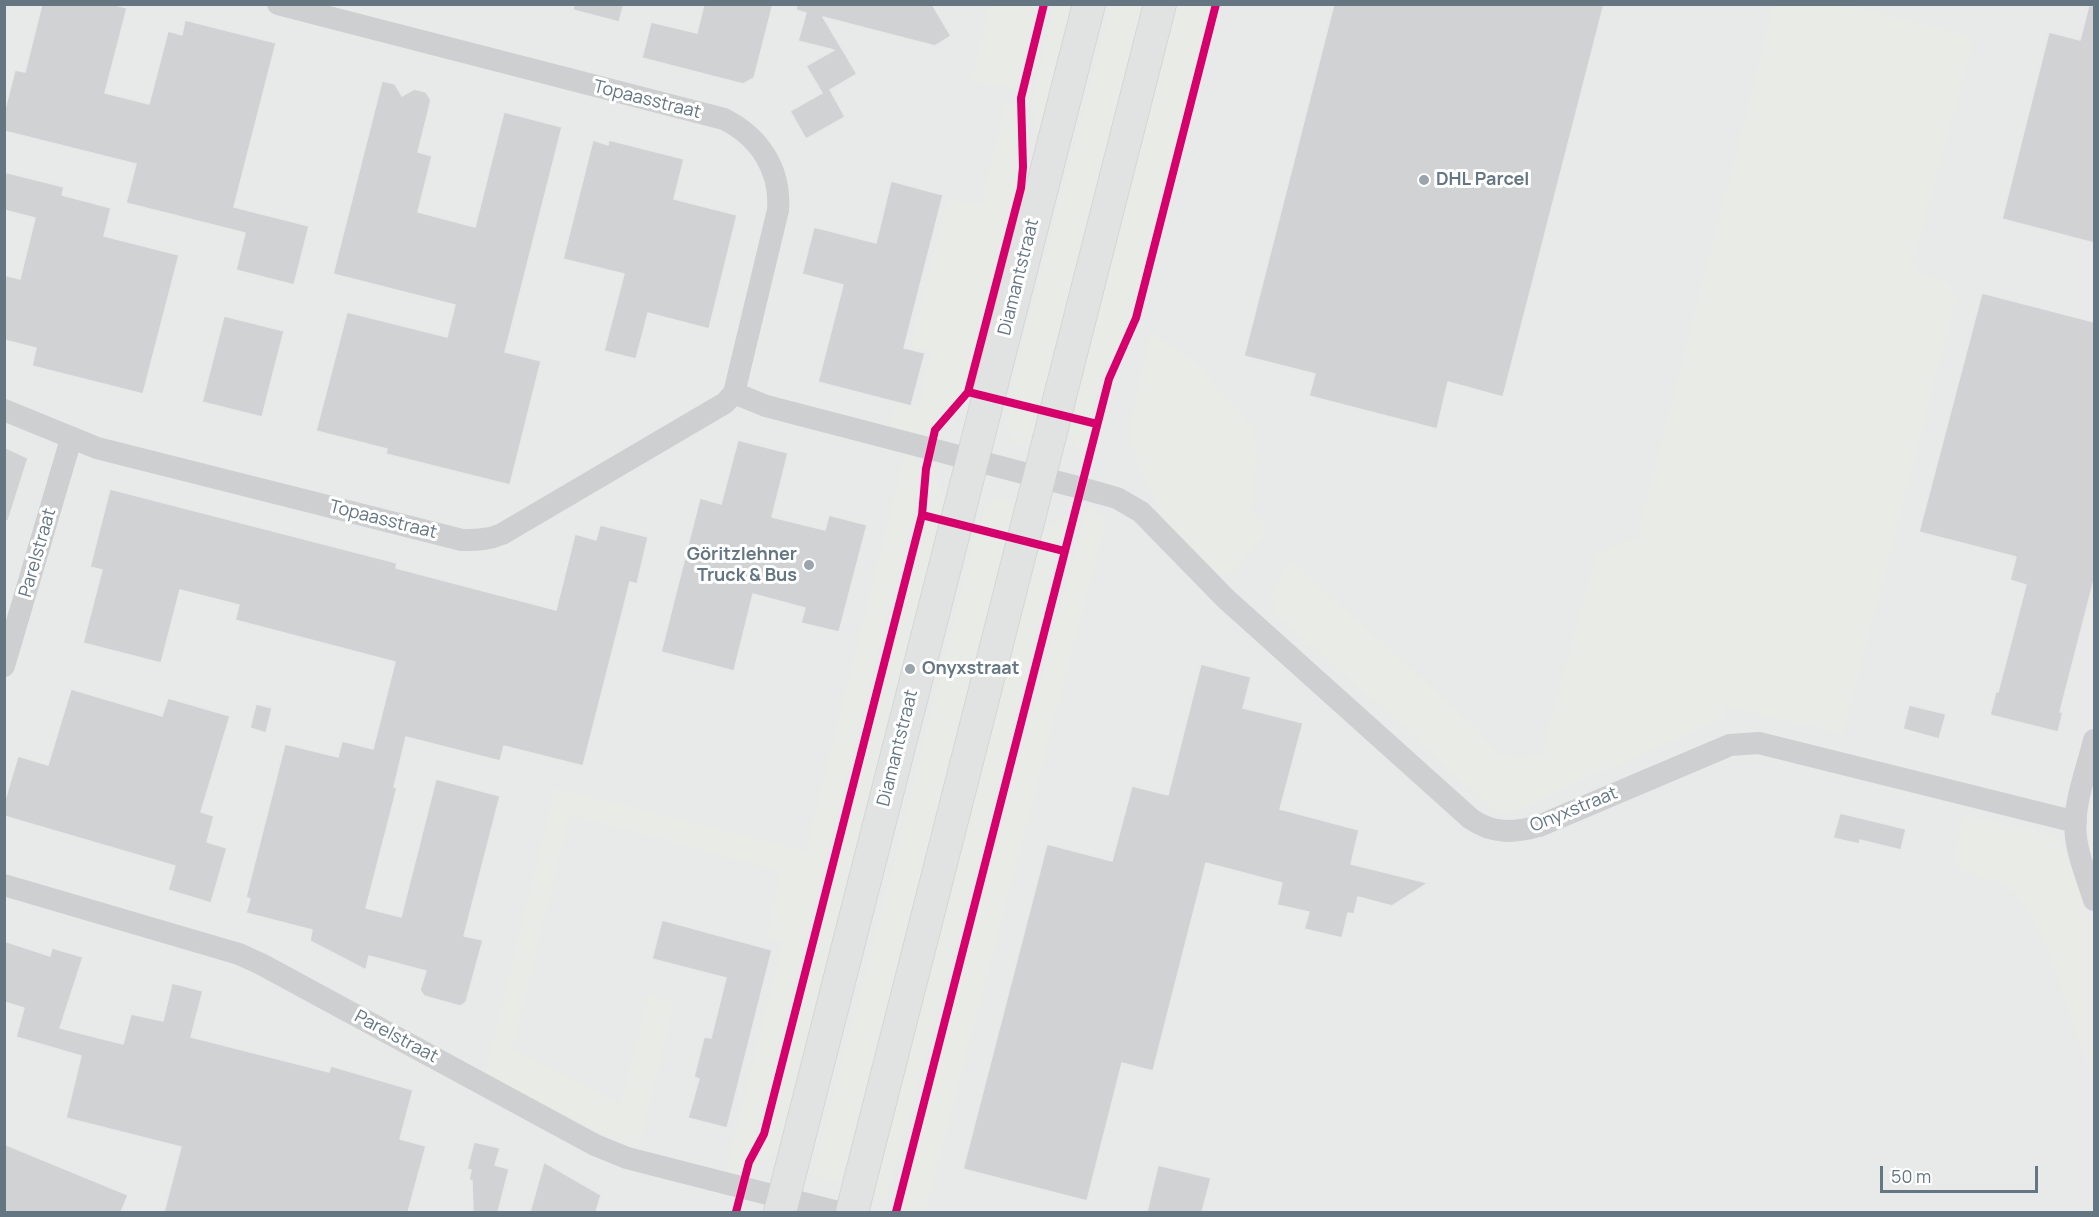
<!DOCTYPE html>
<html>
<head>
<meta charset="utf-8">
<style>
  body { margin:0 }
  #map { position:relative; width:2099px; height:1217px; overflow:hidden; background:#f9f9f9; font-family:Manrope,sans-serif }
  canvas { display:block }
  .frame { position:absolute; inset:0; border:6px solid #657683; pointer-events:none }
  .scale { position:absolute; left:1880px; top:1166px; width:158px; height:27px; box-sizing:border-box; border:3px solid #657683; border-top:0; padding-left:8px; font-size:18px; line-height:21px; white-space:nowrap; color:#657683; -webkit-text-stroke:4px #fff; paint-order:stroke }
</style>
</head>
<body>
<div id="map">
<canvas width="2099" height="1217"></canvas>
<div class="frame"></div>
<div class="scale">50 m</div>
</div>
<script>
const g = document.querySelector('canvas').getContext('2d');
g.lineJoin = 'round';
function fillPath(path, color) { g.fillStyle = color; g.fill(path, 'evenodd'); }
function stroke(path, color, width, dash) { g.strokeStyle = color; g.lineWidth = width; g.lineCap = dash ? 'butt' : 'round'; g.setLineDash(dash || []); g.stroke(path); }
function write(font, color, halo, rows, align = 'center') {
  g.font = font + ' Manrope,sans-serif'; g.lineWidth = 6; g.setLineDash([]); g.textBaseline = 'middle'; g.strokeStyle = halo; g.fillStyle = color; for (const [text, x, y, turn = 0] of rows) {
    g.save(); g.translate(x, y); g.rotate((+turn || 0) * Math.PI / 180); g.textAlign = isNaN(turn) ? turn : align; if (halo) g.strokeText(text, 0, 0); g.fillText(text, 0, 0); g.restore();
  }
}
const built = new Path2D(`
  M 5,5 L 2094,5 L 2094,1212 L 5,1212 Z`);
const green = new Path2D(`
  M 990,5 L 1038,5 L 1017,89 L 972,80 Z
  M 1054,5 L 1087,5 L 1041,164 L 1031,102 Z
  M 1111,5 L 1146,5 L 1042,406 L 1008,397 Z
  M 1172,5 L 1213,5 L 1163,187 L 1128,338 L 1109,363 L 1101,380 L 1091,419 L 1066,412 Z
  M 1774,5 L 1844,5 L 1968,36 L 1972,47 L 1913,262 C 1920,288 1951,267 1956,299 L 1843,734 L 1725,707 L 1724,717 L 1716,722 L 1570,785 L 1518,810 L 1505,812 L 1492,809 L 1389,714 L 1276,616 C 1268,590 1277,581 1291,560 L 1475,727 C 1501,756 1500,763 1541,755 L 1596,555 L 1637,537 Z
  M 1006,103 L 1017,105 L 1020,174 L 964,391 L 944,420 L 927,436 L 890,428 L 896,403 L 919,408 L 931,352 L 911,347 L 948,199 L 981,204 Z
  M 1151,332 L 1197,364 L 1254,429 L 1257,463 L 1250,510 L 1269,528 L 1233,574 L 1219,575 L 1163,518 L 1134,453 L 1131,435 L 1136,394 Z
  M 1010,406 L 1039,414 L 1035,432 L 1022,444 L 1012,441 L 1005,425 Z
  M 1063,421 L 1088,427 L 1092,437 L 1086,469 Z
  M 905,453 L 927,463 L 745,1178 L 725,1175 L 783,941 L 767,937 L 780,871 L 570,815 L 512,1050 L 620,1105 L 649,995 L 675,1003 L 639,1147 L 604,1134 L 485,1075 L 555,788 L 806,851 Z
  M 930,466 L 955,519 L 930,511 Z
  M 997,496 L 1008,498 L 1015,513 L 1010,532 L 979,526 L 985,506 Z
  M 1087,506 L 1107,518 L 925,1212 L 898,1212 Z
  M 1076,507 L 1068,536 L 1053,544 L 1035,538 Z
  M 930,522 L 949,527 L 918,606 L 792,1140 L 752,1170 L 767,1137 L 923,528 Z
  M 975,532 L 1008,540 L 841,1183 L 812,1175 L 889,884 Z
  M 1032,548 L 1045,549 L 1057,555 L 957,944 L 885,1205 L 867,1185 Z
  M 2094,787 L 2094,858 L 2085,823 Z
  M 1963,813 L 2052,835 L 2061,840 L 2094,933 L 2094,1086 L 2049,953 L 2027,908 L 2007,886 L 1959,869 L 1954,860 Z`);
const building = new Path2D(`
  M 42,4 L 112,4 L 127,8 L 105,93 L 149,104 L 168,31 L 182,35 L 185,20 L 276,43 L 234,207 L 309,226 L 294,285 L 236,270 L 245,233 L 126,203 L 136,164 L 4,131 L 4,113 L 15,70 L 25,72 Z
  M 574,4 L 624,4 L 619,22 L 573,10 Z
  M 704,4 L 773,4 L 754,78 L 743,84 L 642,58 L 651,22 L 697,33 Z
  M 797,4 L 932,4 L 951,36 L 935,46 L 823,17 L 857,74 L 830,90 L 845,117 L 806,139 L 790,111 L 822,93 L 806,66 L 834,50 L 798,41 L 806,13 L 796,10 Z
  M 1334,4 L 1604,4 L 1503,397 L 1448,382 L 1437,429 L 1309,396 L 1315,374 L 1244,356 Z
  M 2089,5 L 2094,6 L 2094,243 L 2002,219 L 2049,32 L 2080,40 Z
  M 382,81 L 395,84 L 402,96 L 414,89 L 426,92 L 431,100 L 418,152 L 432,156 L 418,212 L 475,227 L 504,112 L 562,127 L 505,352 L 541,361 L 510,485 L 386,454 L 387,449 L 316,431 L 347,312 L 447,337 L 455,305 L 333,274 Z
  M 593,140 L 608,145 L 609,140 L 684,159 L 674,199 L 737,215 L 709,329 L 648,313 L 636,359 L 604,351 L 624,274 L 563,259 Z
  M 4,172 L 64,187 L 62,195 L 111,208 L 104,236 L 179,255 L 143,394 L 32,366 L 36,348 L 4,340 L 4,275 L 20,279 L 35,218 L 4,210 Z
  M 891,181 L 943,195 L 904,348 L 925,353 L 911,406 L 818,382 L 843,285 L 802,274 L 814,227 L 876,243 Z
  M 1982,293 L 2094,322 L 2094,580 L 2060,712 L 2063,712 L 2058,732 L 1990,715 L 1996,691 L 1998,692 L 2026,585 L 2010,580 L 2016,557 L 1919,532 Z
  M 224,316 L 284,331 L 262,417 L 202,402 Z
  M 738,440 L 788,453 L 772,517 L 825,530 L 829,515 L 867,525 L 839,632 L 801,623 L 805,608 L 753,594 L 734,671 L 661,652 L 700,498 L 721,504 Z
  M 4,447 L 28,458 L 8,521 L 4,520 Z
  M 110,489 L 397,563 L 396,568 L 556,610 L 575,534 L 596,540 L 600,525 L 648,537 L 637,584 L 630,582 L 583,766 L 504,746 L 500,761 L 406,737 L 394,787 L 397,788 L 366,908 L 401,917 L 436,779 L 500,796 L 464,936 L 483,940 L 466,1002 L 460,1006 L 424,996 L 420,990 L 426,971 L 369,956 L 366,970 L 310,941 L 312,930 L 246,913 L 250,899 L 246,897 L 285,744 L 338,757 L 342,741 L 373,749 L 395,662 L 235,620 L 239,605 L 180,590 L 161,663 L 83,643 L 102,570 L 90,567 Z
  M 1201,664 L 1251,677 L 1243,708 L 1303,723 L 1280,809 L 1359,830 L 1351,864 L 1428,883 L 1392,906 L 1358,897 L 1354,914 L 1348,913 L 1342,938 L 1304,929 L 1309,912 L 1277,905 L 1282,883 L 1206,863 L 1153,1071 L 1122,1063 L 1087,1201 L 963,1169 L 1047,844 L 1112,861 L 1132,786 L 1168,795 Z
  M 71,689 L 162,716 L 168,698 L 230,716 L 201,812 L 214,816 L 207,842 L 227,848 L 211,903 L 168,890 L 175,866 L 4,816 L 4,803 L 18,756 L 48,765 Z
  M 256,704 L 272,708 L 266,733 L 250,728 Z
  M 1909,705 L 1946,714 L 1939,739 L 1903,729 Z
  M 1840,813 L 1906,829 L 1901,850 L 1860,840 L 1859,844 L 1833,838 Z
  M 662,920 L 772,950 L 727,1128 L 688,1118 L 699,1079 L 694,1077 L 704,1037 L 711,1038 L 726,978 L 652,959 Z
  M 4,941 L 50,956 L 52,948 L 83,957 L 60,1028 L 123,1044 L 131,1014 L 163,1021 L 172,983 L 203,991 L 191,1037 L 329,1072 L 331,1066 L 413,1090 L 400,1139 L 426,1146 L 408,1212 L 164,1212 L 181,1147 L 66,1118 L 81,1056 L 16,1037 L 24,1008 L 4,1002 Z
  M 474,1142 L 500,1148 L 495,1165 L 509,1169 L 498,1212 L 473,1212 L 472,1181 L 469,1180 L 471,1170 L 467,1169 Z
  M 4,1144 L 128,1195 L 121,1212 L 4,1212 Z
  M 544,1162 L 601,1195 L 596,1212 L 530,1212 Z
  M 1158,1165 L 1211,1178 L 1202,1212 L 1147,1212 Z`);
const street = new Path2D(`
  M 734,393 L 766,406 L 1081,488 L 1117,498 L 1141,512 L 1226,599 L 1471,819 C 1493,834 1514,833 1539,826 L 1730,745 L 1759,743 L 2076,822
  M 4,410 L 97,448 L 462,540 C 477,540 488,540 502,534 L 725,403 L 734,393 L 778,210 C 781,170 760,137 724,119 L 278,4
  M 4,666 L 71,439
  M 2094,740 C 2087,770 2072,805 2076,837 C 2078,858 2088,879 2094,900
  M 4,885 L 239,954 L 261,964 L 595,1145 L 627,1158 L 838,1212`);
const secondary = new Path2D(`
  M 780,1212 L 1089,4
  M 852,1212 L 1160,4`);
const cycleway = new Path2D(`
  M 968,392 L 1097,424
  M 922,515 L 1064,551
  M 736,1212 L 749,1162 L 764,1134 L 922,515 L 926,469 L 935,430 L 968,392 L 1021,188 L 1023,167 L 1021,98 L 1044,4
  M 896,1212 L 1109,379 L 1136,318 L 1216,4`);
const markers = [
  [1424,180,6,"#99a4ac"],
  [809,565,6,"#99a4ac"],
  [910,669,6,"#99a4ac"]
];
const streetNames = [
  ["Topaasstraat",647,100,14],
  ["Diamantstraat",1019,277,-76],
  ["Topaasstraat",383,520,14],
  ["Parelstraat",38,553,-74],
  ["Diamantstraat",898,748,-76],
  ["Onyxstraat",1574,810,-22],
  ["Parelstraat",396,1037,28]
];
const poiNames = [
  ["DHL Parcel",1436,180],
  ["Göritzlehner",797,555,"right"],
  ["Truck & Bus",797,576,"right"],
  ["Onyxstraat",922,669]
];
fillPath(built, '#e8e9e9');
fillPath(green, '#e8ebe6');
fillPath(building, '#d0d2d3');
stroke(building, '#e8e8e8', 1.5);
stroke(secondary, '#d5d6d7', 34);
stroke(street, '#cecfd0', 22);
stroke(secondary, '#e1e2e2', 32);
stroke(cycleway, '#d6006c', 8);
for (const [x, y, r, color] of markers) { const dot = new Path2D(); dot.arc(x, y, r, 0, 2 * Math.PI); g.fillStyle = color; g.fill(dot); stroke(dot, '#fff', 2); }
write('18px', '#657683', '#fff', streetNames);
write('bold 18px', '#657683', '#fff', poiNames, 'left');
</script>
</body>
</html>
